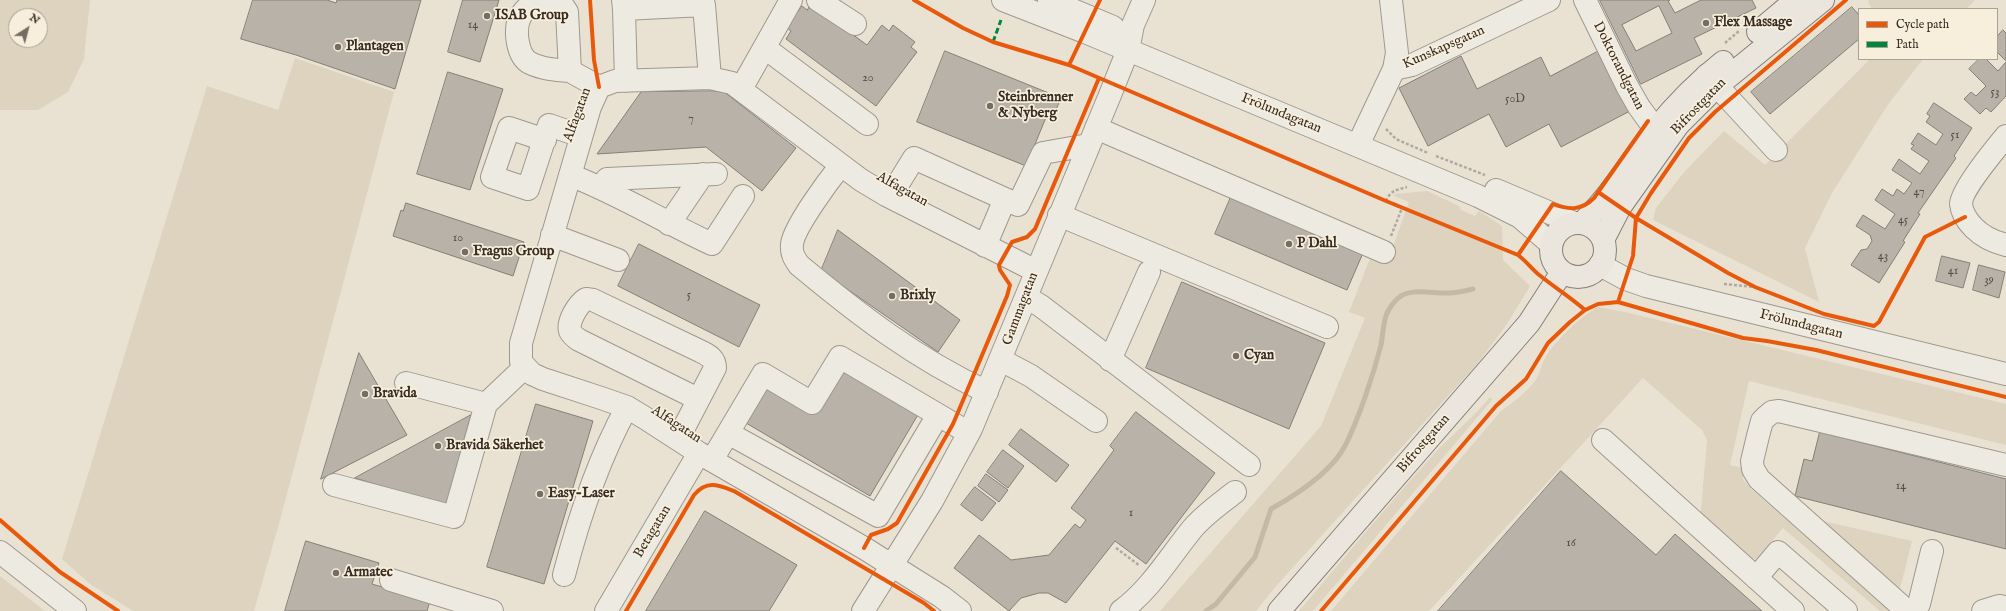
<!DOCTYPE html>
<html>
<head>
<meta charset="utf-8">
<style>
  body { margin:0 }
  #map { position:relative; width:2006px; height:611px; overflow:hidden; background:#e9e2d3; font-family:"IM FELL English",serif }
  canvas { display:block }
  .legend { position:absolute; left:1858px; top:8px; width:140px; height:52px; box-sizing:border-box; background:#f7efdc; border:1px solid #aba193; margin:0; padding:5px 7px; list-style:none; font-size:12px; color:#392c25 }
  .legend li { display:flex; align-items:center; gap:8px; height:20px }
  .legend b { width:20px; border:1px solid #aba193 }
  .north { position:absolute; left:8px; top:8px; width:40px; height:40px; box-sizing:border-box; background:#f7efdc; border:1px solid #aba193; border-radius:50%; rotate:36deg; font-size:11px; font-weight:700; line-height:16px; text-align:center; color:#392c25 }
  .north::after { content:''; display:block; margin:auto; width:14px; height:18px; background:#776c62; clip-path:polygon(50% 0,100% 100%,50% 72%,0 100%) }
</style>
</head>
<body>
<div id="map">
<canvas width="2006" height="611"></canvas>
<ul class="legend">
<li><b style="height:5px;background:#e8590c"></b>Cycle path</li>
<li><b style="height:5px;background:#00873e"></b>Path</li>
</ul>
<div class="north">N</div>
</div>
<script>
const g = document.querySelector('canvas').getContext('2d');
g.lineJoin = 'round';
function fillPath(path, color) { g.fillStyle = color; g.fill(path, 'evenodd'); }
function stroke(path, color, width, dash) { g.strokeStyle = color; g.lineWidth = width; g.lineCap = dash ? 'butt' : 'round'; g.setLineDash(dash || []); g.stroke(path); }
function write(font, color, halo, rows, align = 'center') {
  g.font = font + ' "IM FELL English",serif'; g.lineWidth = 3.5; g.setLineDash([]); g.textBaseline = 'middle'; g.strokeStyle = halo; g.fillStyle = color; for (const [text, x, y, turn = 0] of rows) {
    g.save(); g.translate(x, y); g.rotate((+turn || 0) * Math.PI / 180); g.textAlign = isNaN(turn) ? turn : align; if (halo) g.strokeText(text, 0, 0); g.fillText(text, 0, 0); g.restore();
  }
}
const green = new Path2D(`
  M 0,0 L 90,0 L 84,59 L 68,92 L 38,110 L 0,110 ZM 16,16 L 40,16 L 40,40 L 16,40 Z
  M 1869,0 L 1975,0 L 1966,9 L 1872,9 L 1868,2 Z
  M 295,58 L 394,92 L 280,520 L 254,611 L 133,611 L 90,584 L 62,559 L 207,86 L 278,110 Z
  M 1870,59 L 1923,59 L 1887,106 L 1832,193 L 1805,248 L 1819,302 L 1653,220 L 1656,208 L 1685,171 L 1724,131 L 1765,165 Z
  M 1427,191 L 1459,206 L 1461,210 L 1475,216 L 1479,211 L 1502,226 L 1503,260 L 1530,286 L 1507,324 L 1477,364 L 1277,585 L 1256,611 L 1160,611 L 1321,426 L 1365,318 L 1349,312 L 1372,253 L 1388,260 L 1409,202 L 1394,196 L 1395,194 Z
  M 1598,307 L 1625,312 L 2006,404 L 2006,445 L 1749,381 L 1730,465 L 1743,468 L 1743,479 L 1751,489 L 1891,611 L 1880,611 L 1783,528 L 1757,558 L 1749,562 L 1697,516 L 1701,510 L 1707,440 L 1702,430 L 1643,378 L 1429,611 L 1331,611 L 1501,411 C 1513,402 1526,393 1535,381 C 1540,374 1541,365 1545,358 C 1555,341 1580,317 1598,307 Z
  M 1490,397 L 1492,400 L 1313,611 L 1299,611 C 1343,559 1387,506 1432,456 C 1451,435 1473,418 1490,397 Z
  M 1818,520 L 1912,541 L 1900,589 Z
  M 0,576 L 45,611 L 0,611 Z`);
const stream = new Path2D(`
  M 1206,611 L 1216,604 L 1255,557 L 1271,509 C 1296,495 1331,472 1345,446 C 1359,418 1373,376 1381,345 C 1383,335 1383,322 1387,313 C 1390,307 1396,299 1401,296 C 1413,288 1435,294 1449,293 C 1457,293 1465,291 1473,289`);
const building = new Path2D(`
  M 253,0 L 327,0 L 336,3 L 337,0 L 421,0 L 395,89 L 296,55 L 241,39 Z
  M 463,0 L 499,0 L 480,62 L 448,52 Z
  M 1600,0 L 1670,0 L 1668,1 L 1675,13 L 1701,0 L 1752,0 L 1756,8 L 1694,38 L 1702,54 L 1641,84 ZM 1659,6 L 1672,33 L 1636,51 L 1622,25 Z
  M 811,4 L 867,45 L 882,25 L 889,31 L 893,25 L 915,42 L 911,47 L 917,52 L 876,106 L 786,39 L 791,31 L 786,27 L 802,6 L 807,10 Z
  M 1852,7 L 1859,15 L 1859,39 L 1770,114 L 1751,92 Z
  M 2003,30 L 2006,33 L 2006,61 L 1997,52 L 1997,37 Z
  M 945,51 L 1061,98 L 1053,117 L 1047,115 L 1026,166 L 917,122 Z
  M 1599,51 L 1630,111 L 1561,147 L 1549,124 L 1506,147 L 1489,114 L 1428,146 L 1399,88 L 1461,56 L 1477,89 L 1541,57 L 1550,76 Z
  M 1979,59 L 1986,59 L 1998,71 L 2006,62 L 2006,96 L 1991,112 L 1986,108 L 1980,114 L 1964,99 L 1971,92 L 1976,96 L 1986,86 L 1969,69 Z
  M 448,72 L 503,89 L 470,190 L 417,174 Z
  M 723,91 L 796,148 L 762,191 L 706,147 L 597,154 L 641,92 Z
  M 1934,103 L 1972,128 L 1954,156 L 1956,158 L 1918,213 L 1920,214 L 1903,241 L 1905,242 L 1879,283 L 1851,265 L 1861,250 L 1867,249 L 1872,241 L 1870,235 L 1856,226 L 1863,215 L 1885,229 L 1895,214 L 1875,200 L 1882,189 L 1893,196 L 1897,189 L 1904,194 L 1912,183 L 1892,170 L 1899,159 L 1920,174 L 1929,161 L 1911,149 L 1914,145 L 1911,144 L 1918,133 L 1936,145 L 1943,134 L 1926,122 L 1930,116 L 1927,114 Z
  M 1231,197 L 1363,253 L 1347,290 L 1215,234 Z
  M 406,203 L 524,242 L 513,276 L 393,236 L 401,210 L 403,211 Z
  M 838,230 L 960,320 L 938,352 L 821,271 Z
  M 639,244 L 760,305 L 739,347 L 618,286 Z
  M 1942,256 L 1970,263 L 1963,288 L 1936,281 Z
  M 1979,265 L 2005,272 L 1999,298 L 1973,290 Z
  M 1182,282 L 1325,343 L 1289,429 L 1146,368 Z
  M 359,353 L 407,435 L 321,479 Z
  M 840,367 L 919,413 L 870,496 L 746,423 L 767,387 L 813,413 Z
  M 536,404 L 593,421 L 544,584 L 487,567 Z
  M 1136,412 L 1215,473 L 1146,564 L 1115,541 L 1066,603 L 1048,593 L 1039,593 L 1021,598 L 1009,611 L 954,568 L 979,535 L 1011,560 L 1049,555 L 1075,524 L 1080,528 L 1086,520 L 1071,508 L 1114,450 L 1110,446 Z
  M 471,415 L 446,506 L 355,478 Z
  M 1021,429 L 1069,465 L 1056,482 L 1009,445 Z
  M 1820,432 L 2006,479 L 2006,549 L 1795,496 L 1804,459 L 1812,461 Z
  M 1003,450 L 1024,466 L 1008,488 L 987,472 Z
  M 1561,471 L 1656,555 L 1675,534 L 1762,611 L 1438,611 Z
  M 986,474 L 1008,490 L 999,502 L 978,486 Z
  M 975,487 L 996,503 L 982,521 L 961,505 Z
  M 705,511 L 797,565 L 769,611 L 646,611 Z
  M 306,541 L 379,563 L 372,584 L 430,601 L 427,611 L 285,611 Z`);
const path = new Path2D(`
  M 1725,43 L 1739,31
  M 1386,129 L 1396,139 L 1428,153
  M 1436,156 L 1485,175
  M 1386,201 C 1390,191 1396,190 1407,187
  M 1391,236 L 1402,208
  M 1724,284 L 1755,287
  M 1116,548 L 1140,566`);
const minor = new Path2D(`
  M 623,0 L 624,9 L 704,5 L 710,78
  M 818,0 L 855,24
  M 1003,0 L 1085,32 L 1478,196 L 1520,217 L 1551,244
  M 1049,0 L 1113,27
  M 1585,0 L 1627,86 L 1639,107 L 1655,129
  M 624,9 L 626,81
  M 765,48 L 867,124
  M 1394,69 L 1412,65 L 1549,0
  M 570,71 C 556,70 542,69 530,63 C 517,56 514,30 520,17 C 523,11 529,6 535,1 L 561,3 L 567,12 L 570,71 L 599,87
  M 1707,75 L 1776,150
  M 741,89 L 791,0
  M 1096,128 L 1384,252
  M 2006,136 C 1996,148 1961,190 1961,204 C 1962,214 1968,222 1974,228 C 1983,237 1994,242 2006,245
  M 545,140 L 509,128 L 492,177 L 528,189 L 549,125 L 581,136
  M 1358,145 L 1394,69 L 1397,53 L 1391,0
  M 841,165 C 829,180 794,227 792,244 C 791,253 794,258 799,265 C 859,315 915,358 987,392
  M 570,175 C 619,194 664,222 712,244 L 743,196
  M 600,188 L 607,179 L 716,174
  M 1496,190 L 1574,223
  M 890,197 L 914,158 L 1005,199 L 985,246
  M 1005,199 L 1018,205 L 1043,153 L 1088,145
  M 1059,215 L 1327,327
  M 669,224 L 703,174
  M 552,235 L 618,260
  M 1600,265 L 1626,279 L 1646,286 L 2006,374
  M 1026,297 L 1041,306 L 1249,465
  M 1001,360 L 1031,376 L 1096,421
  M 1110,360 L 1149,272
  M 406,383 L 486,404
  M 728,433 L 878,516 L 938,415
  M 678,439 L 715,368 C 715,358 708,355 700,351 L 593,300 L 586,299 C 578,304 567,322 570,331 C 572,335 576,338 579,340 L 698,399
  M 1603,440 L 1793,611
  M 712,460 L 763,374 L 812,403 L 840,357 L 969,433
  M 334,485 L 454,517 L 486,404 L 525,367
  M 0,552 L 75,611
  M 564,575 C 579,517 598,460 627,407
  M 1756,578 L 1778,552 L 1846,611
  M 391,580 L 492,611
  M 606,611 L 699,453
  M 863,611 L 932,501 L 971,429 L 1110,95 L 1128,50 L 1133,25 L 1144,0
  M 960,611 L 942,597 L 864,548 L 699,453 L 645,418 L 627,407 L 601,398 L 543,379 L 532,374 L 521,362 L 521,343 L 590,107 L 599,87 L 615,81 L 710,78 L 732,83 L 861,180 L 886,195 L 1036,271
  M 1121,611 C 1151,589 1170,556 1193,528 C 1205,514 1221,503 1235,492
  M 1907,611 L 1759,479 L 1753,469 L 1752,461 L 1758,436 L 1762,421 L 1766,417 L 1772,412 L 1779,411 L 2006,465
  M 1912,611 L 1919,604 L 1932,551
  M 1983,611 L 1999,606 L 2006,607`);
const major = new Path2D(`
  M 1758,32 L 1796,0
  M1551 250a27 27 0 1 1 54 0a27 27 0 1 1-54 0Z
  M 1582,223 C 1611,196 1631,160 1656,129 C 1676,104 1698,82 1723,62
  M 1603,240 L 1620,207 L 1678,125 L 1717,86 L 1823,0
  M 1279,611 L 1529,323 L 1562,272`);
const quiet = new Path2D(`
  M 993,42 L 1001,20`);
const cycleway = new Path2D(`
  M 590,0 L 594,60 L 599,87
  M 914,0 L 963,28 L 993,42 L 1069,65 L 1386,201 L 1518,255 C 1526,261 1531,268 1538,274 C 1554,287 1570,297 1585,310
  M 1069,65 L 1100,0
  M 1598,192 L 1636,218 L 1728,273 L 1755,287 L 1824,314 L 1874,326 L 1879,322 L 1925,237 L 1965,217
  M 1518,255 L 1553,204 C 1569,210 1581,211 1594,198 L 1648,121
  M 1618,302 L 1633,256 L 1636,218 L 1651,193 L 1689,138 L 1715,112 L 1846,0
  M 0,520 L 60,572 L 118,611
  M 864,548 L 871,535 L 888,529 L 897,523 L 953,424 L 1007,296 L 1010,285 L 1000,270 L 999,265 L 1012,242 L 1027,237 L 1035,229 L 1099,78
  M 626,611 L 694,495 C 707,480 718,485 734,491 L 924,603 L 934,611
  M 1321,611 L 1496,406 L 1526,379 L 1548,343 L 1570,322 L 1585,310 L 1598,304 L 1618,302 L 1743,338 L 1767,341 L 1816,350 L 2006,397`);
const markers = [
  [487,16,4,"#776c62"],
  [1706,23,4,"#776c62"],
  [338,47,4,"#776c62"],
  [990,106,4,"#776c62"],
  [1289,244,4,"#776c62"],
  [465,252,4,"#776c62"],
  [892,296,4,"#776c62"],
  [1236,356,4,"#776c62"],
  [365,394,4,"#776c62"],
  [438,446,4,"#776c62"],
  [540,494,4,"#776c62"],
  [336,573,4,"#776c62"]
];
const numberNames = [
  ["14",473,26],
  ["20",868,79],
  ["53",1995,93],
  ["50D",1515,100],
  ["7",691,120],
  ["51",1955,136],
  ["47",1919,193],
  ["45",1903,221],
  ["10",458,239],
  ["43",1883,257],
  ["41",1953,272],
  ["39",1989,281],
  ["5",689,296],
  ["14",1901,487],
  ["1",1131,514],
  ["16",1571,544]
];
const poiNames = [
  ["ISAB Group",495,16],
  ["Flex Massage",1714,23],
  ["Plantagen",346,47],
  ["Steinbrenner",998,98],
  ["& Nyberg",998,114],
  ["P Dahl",1297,244],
  ["Fragus Group",473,252],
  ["Brixly",900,296],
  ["Cyan",1244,356],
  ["Bravida",373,394],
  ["Bravida Säkerhet",446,446],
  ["Easy-Laser",548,494],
  ["Armatec",344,573]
];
const streetNames = [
  ["Kunskapsgatan",1444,48,-24],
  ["Doktorandgatan",1618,66,63],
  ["Bifrostgatan",1699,107,-46],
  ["Frölundagatan",1281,114,22],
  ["Alfagatan",578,115,-70],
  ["Alfagatan",902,190,29],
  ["Gammagatan",1021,309,-69],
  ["Frölundagatan",1801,325,14],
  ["Alfagatan",676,425,33],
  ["Bifrostgatan",1424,444,-49],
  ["Betagatan",653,532,-59]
];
fillPath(green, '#ddd3be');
stroke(stream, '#c4b9a5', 5);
fillPath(building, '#b8b2a8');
stroke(building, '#857f77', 1);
stroke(minor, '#9e988e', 24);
stroke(major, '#857f77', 24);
stroke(path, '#aeaaa3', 2.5, [3, 2]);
stroke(minor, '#edeae2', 22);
stroke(major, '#eae6dd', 22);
stroke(quiet, '#00873e', 3, [6, 3]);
stroke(cycleway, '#e8590c', 4);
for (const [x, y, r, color] of markers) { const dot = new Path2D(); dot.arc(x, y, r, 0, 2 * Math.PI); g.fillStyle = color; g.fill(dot); stroke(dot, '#f7efdc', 1.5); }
write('12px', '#594e46', null, numberNames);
write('bold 14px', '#392c25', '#f7efdc', poiNames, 'left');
write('14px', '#392c25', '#f7efdc', streetNames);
</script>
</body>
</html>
